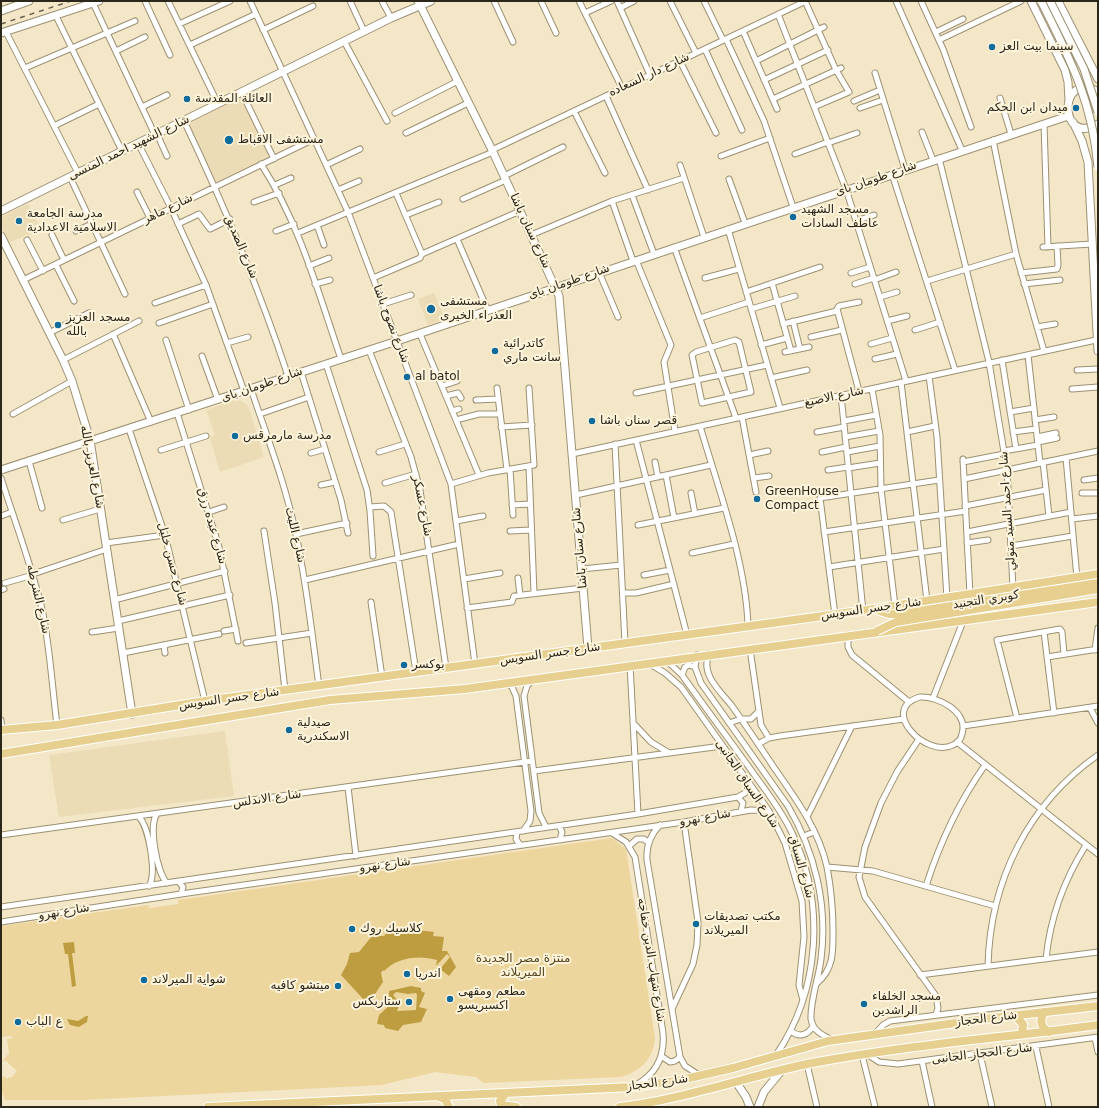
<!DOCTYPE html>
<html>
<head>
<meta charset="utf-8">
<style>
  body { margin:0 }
  #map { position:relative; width:1099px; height:1108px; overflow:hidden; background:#f3e7c7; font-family:"DejaVu Sans",sans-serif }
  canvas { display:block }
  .frame { position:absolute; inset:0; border:2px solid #2c271b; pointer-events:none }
</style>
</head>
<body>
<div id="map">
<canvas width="1099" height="1108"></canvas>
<div class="frame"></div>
</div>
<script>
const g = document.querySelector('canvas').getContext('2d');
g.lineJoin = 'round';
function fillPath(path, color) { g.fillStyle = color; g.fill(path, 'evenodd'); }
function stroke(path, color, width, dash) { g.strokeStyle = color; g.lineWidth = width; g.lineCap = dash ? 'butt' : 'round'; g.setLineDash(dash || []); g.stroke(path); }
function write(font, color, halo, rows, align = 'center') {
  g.font = font + ' "DejaVu Sans",Vazirmatn,sans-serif'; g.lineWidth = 4; g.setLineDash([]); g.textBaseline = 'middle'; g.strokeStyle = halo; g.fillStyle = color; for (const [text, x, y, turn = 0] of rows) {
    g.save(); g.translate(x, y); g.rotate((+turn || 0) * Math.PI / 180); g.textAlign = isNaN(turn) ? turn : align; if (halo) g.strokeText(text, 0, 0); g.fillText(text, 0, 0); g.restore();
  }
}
const built = new Path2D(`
  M 242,97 L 269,157 L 216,182 L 187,123 Z
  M 28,204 L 41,229 L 8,243 L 1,224 L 1,217 Z
  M 434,293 L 445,319 L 428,325 L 418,299 Z
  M 238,399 L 248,405 L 264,457 L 220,472 L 210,438 L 215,435 L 206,410 Z
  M 225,731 L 234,796 L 59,817 L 49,755 Z`);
const green = new Path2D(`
  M 612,838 L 626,849 L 655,1038 C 654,1058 640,1072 621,1077 L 484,1083 L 476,1077 L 435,1072 L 382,1085 L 83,1100 L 5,1100 L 1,1089 L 1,1079 L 4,1076 L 7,1079 L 9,1077 L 11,1078 L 17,1071 L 5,1060 L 1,1063 L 9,1053 L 7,1039 L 12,1038 L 12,1036 L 1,1037 L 1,926 L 149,905 L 149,908 L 178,904 L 178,900 Z`);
const water = new Path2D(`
  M 392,927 L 434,932 L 433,936 L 444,937 L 442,951 L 447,951 L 456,967 L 449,976 L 440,969 L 450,957 L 447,954 L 436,966 L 437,960 C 419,955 398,957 384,971 L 383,970 L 381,973 L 383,982 L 371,1000 L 365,1001 L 341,975 L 347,964 L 350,953 L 359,952 L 372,936 L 384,936 Z
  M 74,942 L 75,953 L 72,953 L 76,986 L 72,987 L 68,954 L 65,954 L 63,943 Z
  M 411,986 L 421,988 L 421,991 L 425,993 L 419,1007 L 427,1009 L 421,1022 L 403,1025 L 398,1031 L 385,1028 L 384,1025 L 377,1024 L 379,1015 L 392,1003 L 389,995 L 389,991 ZM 396,992 L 408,994 L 416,993 L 417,995 L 416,1010 L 397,1011 L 400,1003 L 393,995 Z
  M 86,1016 L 88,1016 L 87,1022 L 79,1027 L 70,1025 L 67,1019 L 78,1021 Z`);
const street = new Path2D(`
  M 145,1 L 170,55
  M 168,1 L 218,104
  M 250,1 L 348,212 L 451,484 L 475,664
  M 350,1 L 364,31
  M 382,1 L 391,18
  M 494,1 L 513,42
  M 541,1 L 556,33
  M 579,1 L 622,88
  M 617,1 L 650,75
  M 670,1 L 696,53
  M 704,1 L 723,40
  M 805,1 L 836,70 L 849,92 L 814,107
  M 896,1 L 962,150
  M 921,1 L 943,49 L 971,127
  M 93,3 L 155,135
  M 620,8 L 634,1
  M 585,13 L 611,1
  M 778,14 L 846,189 L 906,381
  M 56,16 L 122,151
  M 179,24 L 230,1
  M 263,30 L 313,6
  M 743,31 L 777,109
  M 6,32 L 78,173
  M 936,32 L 963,19
  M 726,39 L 764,121 L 793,207
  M 939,40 L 1021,1
  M 344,41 L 387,121
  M 190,45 L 256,14
  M 705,49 L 742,130
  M 116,51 L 145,37
  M 680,61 L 716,133
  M 756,61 L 824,27
  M 25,68 L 135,21
  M 875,73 L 905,169
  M 764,80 L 828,50
  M 242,93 L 274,159
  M 606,96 L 648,190
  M 1000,98 L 1011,134
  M 773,99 L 841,68
  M 854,101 L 880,90
  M 142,107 L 167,95
  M 860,108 L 883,100
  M 574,111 L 605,173
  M 395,113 L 458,81
  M 184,121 C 224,205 259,288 288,376
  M 1044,124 L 1048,247
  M 54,126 L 99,104
  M 922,132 L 933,160
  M 406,133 L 468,103
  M 157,134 L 167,156
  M 993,140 L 1016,254 L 1044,351
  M 138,143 L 171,208 L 206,285 L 244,391
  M 828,143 L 857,133
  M 492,150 L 806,1
  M 795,154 L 828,142
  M 721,156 L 770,138
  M 939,158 L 989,362 L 1007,470 L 1013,588
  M 261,164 C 300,224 318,292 341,359
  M 326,165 L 360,149
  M 680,165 L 704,237
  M 892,174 L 955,370
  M 504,176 L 563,147
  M 70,177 L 125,294
  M 729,179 L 745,223
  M 275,185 L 291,178
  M 338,190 L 359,181
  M 137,192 L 150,218
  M 632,195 L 654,254
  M 463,199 L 506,180
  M 612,201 L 633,261
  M 254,202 L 279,193
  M 406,215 L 439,202
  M 856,221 L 874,215
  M 178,224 L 199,214 L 210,229 L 230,219
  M 317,225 L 324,245
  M 728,229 L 780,408
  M 76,231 L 92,224
  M 276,231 L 294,224
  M 298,233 L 493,152
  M 52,235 L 64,260
  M 531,235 L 612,201 L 684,178
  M 457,239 L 488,311
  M 27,240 L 43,271
  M 674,247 L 736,418
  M 1043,247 L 1092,244
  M 422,254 L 520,211
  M 636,260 L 671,345 L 664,362 L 675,431
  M 56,265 L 74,301
  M 309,266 L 329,258
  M 599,272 L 618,317
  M 851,273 L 870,267
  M 1021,273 L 1057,269 L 1058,265 L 1057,246
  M 373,278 L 420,258 L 422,254 L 396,193
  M 705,278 L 739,269
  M 23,280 L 314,139
  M 874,280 L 896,272
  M 927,281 L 1016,254
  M 772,283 L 791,351
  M 315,284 L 330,280
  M 855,284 L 874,278
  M 1024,284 L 1060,280
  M 746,292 L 820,267
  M 880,297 L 897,292
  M 155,303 L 206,285
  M 383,304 L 411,295
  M 751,309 L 795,296
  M 700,318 L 749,302
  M 793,321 L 800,349
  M 887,321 L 907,316
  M 159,323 L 213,304
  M 783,324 L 837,311
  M 1037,327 L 1055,324
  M 915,330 L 940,322
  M 49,333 L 89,313
  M 113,334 L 151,422
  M 420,334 L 479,475
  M 811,337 L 842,330
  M 166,340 L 189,410
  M 735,340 L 739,342 L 751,392 L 702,403 L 692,355 L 696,352 Z
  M 227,343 L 248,337
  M 871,344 L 892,338
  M 761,345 L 787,338
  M 369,350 L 411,457 L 420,490 L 446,668
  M 785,352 L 809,347
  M 1028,355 L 1040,463
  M 202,356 L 218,400
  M 875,359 L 897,354
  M 63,360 L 139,321
  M 1002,360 L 1016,449
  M 326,364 L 367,490 L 370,511 L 373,556
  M 1077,370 L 1098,369
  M 301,372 L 341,500 L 348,533
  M 929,376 L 937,437 L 947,598
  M 771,378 L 807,370
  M 901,382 L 927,601
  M 442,386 L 457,381
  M 497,388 L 507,470
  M 251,389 C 267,437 286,485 296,535 C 307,585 312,635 319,686
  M 872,389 L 880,435 L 881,489 L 895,606
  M 1072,389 L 1098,387
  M 859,391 L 837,309 L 839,306 L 859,302
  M 636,393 L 767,365
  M 841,395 L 863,611
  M 446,396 L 458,393 L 461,398
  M 476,400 L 498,399
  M 452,411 L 459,409
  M 1010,412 L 1034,408
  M 177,413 L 219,547 L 238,641
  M 13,414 L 72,381
  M 260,414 L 309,397
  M 742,417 L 756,492
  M 456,420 L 479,414 L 500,414
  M 1035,420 L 1054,417
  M 844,421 L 876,415
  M 700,426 C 718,488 746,561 748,626
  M 501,427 L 532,425
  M 129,429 L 165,535 L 205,701
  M 817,432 L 844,427
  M 907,432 L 935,426
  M 1013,432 L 1036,429
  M 845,437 L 879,431
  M 1037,437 L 1056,433
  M 636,440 L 687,635
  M 1038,442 L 1057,438
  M 615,444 L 625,643
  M 161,450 L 206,436
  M 1004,451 L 1038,445
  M 379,452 L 405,444
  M 822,452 L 846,447
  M 847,452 L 880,446
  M 311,453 L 325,449
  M 572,454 L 1096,340
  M 749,455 L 768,451
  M 1066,458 L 1077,578
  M 963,459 L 970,595
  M 29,461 L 42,508
  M 655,462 L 658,477
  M 963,462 L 1004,454
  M 1043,462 L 1049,516
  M 529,467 L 534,593
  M 848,468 L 880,463
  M 510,469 L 513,515
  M 828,470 L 848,467
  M 666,475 L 674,518
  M 1,478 C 15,522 31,564 42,609 C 50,647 52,686 57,725
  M 754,478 L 769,476
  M 964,479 L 1098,451
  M 1084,480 L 1098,478
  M 385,483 L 416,474
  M 451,484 L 488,473 L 534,465 L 529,388
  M 321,485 L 335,482
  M 691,493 L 695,514
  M 1082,493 L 1098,493
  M 576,495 L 711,465
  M 512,505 L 530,504
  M 965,506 L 1046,490
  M 370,507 L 384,506 L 391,512 L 416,672
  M 209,512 L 224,507
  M 1,516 L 12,512
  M 1072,519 L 1098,516
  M 63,520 L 100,509
  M 456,521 L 483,516
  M 638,525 L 724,508
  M 264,531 L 275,603 L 285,690
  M 510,531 L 531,530
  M 824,532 L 966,511
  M 967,532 L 1071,512
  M 296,534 L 347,523
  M 106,543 L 165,535
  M 967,543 L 988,540
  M 1011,546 L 1073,536
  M 692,553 L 734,544
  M 829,567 L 944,549
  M 582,569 L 621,565
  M 33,574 L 107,549
  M 644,575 L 670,570
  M 518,578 L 520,595
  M 464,579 L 500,573
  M 305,580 L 459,544
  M 5,583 L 33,575
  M 1,590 L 4,589
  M 623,593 L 636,593 L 674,584
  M 114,600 L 225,571
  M 371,602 L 382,677
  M 467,608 L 512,602 L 514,596 L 583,588
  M 835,615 L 820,498 L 939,480
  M 118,621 L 230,595
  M 224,631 L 236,629
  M 92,632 L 119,628
  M 1044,632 L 1054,713
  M 848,635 L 848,647 L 852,655 L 909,702
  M 246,643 L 312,633
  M 164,645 L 165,653
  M 750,649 L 761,725 L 769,738
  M 1095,650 L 1098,628
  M 123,653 L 219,634
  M 709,654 C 700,674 720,691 732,706 C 747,727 761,748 775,769 C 796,799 819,830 827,867 C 831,888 833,910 833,931 C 833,951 834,969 817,983
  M 697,655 L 695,667 L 701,683 L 788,806 C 815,852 828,905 821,959 C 819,977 810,1001 811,1019 C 813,1031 822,1035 832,1040
  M 1047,657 L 1098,649
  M 667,661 L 682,675 C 706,709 732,743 756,777 C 769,795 783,813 792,833 C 826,903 820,991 776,1055
  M 650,664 L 665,673 L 681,687 L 769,811 L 785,843 L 802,901 L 804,937 L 799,985 L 803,1000
  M 630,665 L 638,814
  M 682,675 L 685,667 L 689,665 L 695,667
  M 532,680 L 527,686 L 524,696 L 539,813 L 546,827
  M 507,683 L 512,687 L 516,696 L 531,811 L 530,821 L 523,831
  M 920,697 C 938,696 969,712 962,734 C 961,739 958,743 953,745 C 926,759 878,709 920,697 Z
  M 933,698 L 964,619
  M 1090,708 L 1098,723
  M 1017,718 L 997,640 L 1060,629 L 1062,632 L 1064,654
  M 1,720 L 2,730
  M 729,723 L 741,719 L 751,719 L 758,712
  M 634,724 L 651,742 L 669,753
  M 963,726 L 1098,706
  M 919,739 L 897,772 L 881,803 L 865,847 L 859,877 L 865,897 L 936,996 L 938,1008 L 936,1015
  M 957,742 L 1098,854
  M 758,744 L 769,738 L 780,736 L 904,719
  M 534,771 L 722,746
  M 348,787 L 356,856
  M 738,797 L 743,803 L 741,811
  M 157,814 C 148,825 157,873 167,883
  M 139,817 C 149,827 157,874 149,886
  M 807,817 L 852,726
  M 660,825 C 650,835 646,846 647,860 L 680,1057 L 685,1066 L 699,1075
  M 559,826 L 562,832 L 560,840
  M 517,832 L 516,839 L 520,845
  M 612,833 L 626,842 L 635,857 L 663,1033 C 665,1056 656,1074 636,1085
  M 1,835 L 532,761
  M 804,836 L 814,832
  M 629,846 L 637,839 L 644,839 L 649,843
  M 827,867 L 873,871 L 995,906
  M 179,882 L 183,887 L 181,894
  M 926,886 C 940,842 959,802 985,765
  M 1,907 L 638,814 L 738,797 L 745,793 L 751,787
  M 1,922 L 181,894 L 684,822 L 751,810 L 769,811
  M 1046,959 C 1050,918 1064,880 1086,845
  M 988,966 C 990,881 1028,804 1098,755
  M 920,975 L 1098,952
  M 672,1009 L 693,964 L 697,945 L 698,922 L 684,822
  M 791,1031 C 799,1038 808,1035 813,1026
  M 874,1035 L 883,1025 L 890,1021 L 1098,995
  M 1095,1038 L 1098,1052
  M 1036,1047 L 1049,1107
  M 867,1054 L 879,1062 L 898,1064 L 1098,1037
  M 980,1054 L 992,1107
  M 862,1055 L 875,1107
  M 661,1056 L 670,1062 L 675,1061 L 680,1057
  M 922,1061 L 932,1107
  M 807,1064 L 817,1107`);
const secondary = new Path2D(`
  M 418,1 L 493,152 L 559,296 L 588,648
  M 1031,1 L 1065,70 L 1068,82 L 1069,100
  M 1058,1 L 1098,79
  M 1,11 L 29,1
  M 1,33 L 99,1
  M 1098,92 C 1058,69 1058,147 1098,124
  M 1073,122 L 1082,141 L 1088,162 L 1098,351
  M 1,211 L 391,18 L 431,1
  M 1,236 L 63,360 L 72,381 L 90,440 L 132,714
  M 1,470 L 397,341 L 1068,116
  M 736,1082 L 746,1097 L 750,1107
  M 758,1107 L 764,1092 L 782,1070`);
const primary = new Path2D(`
  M 1,730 L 57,725 L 205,701 L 874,609 L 1098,574
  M 1,754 L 330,700 L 465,689 L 1098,602
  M 1044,1012 C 1039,1020 1041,1028 1049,1032
  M 1014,1015 L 1023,1024 L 1022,1034
  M 506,1093 L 500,1101 L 501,1105 L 516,1107
  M 439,1097 L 445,1099 L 449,1107
  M 208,1107 L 632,1087 L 676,1081 L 733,1068 L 828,1041 L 984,1019 L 1098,1006
  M 620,1107 C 686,1099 748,1076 812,1063 C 907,1045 1003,1038 1098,1025`);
const rail = new Path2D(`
  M 1,24 L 71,1`);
const secondaryBridge = new Path2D(`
  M 1041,1 C 1070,59 1092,100 1098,167
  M 1050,1 L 1084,69 L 1098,112`);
const primaryBridge = new Path2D(`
  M 874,609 L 889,614 L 900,614 L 1098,583
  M 877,631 L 896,622 L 1098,589`);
const markers = [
  [992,47,4,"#0f6b9a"],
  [187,99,4,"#0f6b9a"],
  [1076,108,4,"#0f6b9a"],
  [229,140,5,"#0f6b9a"],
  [793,217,4,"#0f6b9a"],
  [19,221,4,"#0f6b9a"],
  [431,309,5,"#0f6b9a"],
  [58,325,4,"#0f6b9a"],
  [495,351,4,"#0f6b9a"],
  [407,377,4,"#0f6b9a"],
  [592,421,4,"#0f6b9a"],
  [235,436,4,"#0f6b9a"],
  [757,499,4,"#0f6b9a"],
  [404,665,4,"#0f6b9a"],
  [289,730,4,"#0f6b9a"],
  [696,924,4,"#0f6b9a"],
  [352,929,4,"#0f6b9a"],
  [407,974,4,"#0f6b9a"],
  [144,980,4,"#0f6b9a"],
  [338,986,4,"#0f6b9a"],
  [450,999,4,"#0f6b9a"],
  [409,1002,4,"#0f6b9a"],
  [864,1004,4,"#0f6b9a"],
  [18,1022,4,"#0f6b9a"]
];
const poiNames = [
  ["سينما بيت العز",1000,47],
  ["العائلة المقدسة",195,99],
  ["ميدان ابن الحكم",1068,108,"right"],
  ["مستشفى الاقباط",238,140],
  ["مسجد الشهيد",801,210],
  ["عاطف السادات",801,224],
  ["مدرسة الجامعة",27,214],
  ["الاسلامية الاعدادية",27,228],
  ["مستشفى",440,302],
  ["العذراء الخيرى",440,316],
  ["مسجد العزيز",66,318],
  ["بالله",66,332],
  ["كاتدرائية",503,344],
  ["سانت ماري",503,358],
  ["al batol",415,377],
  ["قصر سنان باشا",600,421],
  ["مدرسة مارمرقس",243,436],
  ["GreenHouse",765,492],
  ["Compact",765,506],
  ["بوكسر",412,665],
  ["صيدلية",297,723],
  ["الاسكندرية",297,737],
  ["مكتب تصديقات",704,917],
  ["الميريلاند",704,931],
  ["كلاسيك روك",360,929],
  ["اندريا",415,974],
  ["شواية الميرلاند",152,980],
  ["ميتشو كافيه",330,986,"right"],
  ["مطعم ومقهى",458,992],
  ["اكسبريسو",458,1006],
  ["مسجد الخلفاء",872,997],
  ["الراشدين",872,1011],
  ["ستاربكس",401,1002,"right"],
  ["ع الباب",26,1022]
];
const streetNames = [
  ["شارع دار السعاده",649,75,-25],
  ["شارع الشهيد احمد المنسى",129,148,-26],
  ["شارع طومان باى",876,179,-19],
  ["شارع ماهر",168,209,-26],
  ["شارع سنان باشا",530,231,65],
  ["شارع الصديق",241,247,67],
  ["شارع طومان باى",569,282,-19],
  ["شارع نصوح باشا",391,324,69],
  ["شارع طومان باى",262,385,-19],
  ["شارع الاصبغ",834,397,-12],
  ["شارع العزيز بالله",92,467,79],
  ["شارع عسكر",422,506,79],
  ["شارع احمد السيد متولي",1008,511,-94],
  ["شارع عبده رزق",212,526,74],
  ["شارع الليث",295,535,77],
  ["شارع سنان باشا",580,548,-95],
  ["شارع حسن خليل",172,564,75],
  ["شارع الشرطه",38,599,77],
  ["كوبري التجنيد",986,600,-9],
  ["شارع جسر السويس",871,609,-8],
  ["شارع جسر السويس",550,654,-8],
  ["شارع جسر السويس",229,699,-8],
  ["شارع السباق الجانبى",747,784,56],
  ["شارع الاندلس",267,799,-8],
  ["شارع نهرو",705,818,-10],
  ["شارع نهرو",385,865,-8],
  ["شارع السباق",801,867,74],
  ["شارع نهرو",64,912,-9],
  ["شارع شهاب الدين خفاجه",651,960,81],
  ["شارع الحجاز",986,1019,-7],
  ["شارع الحجاز الجانبى",982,1054,-7],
  ["شارع الحجاز",657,1083,-8]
];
const parkNames = [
  ["منتزة مصر الجديدة",523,959],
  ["الميريلاند",523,973]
];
fillPath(built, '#ecdcb5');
fillPath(green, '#ecd69e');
fillPath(water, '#be9d40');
stroke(street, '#9c9173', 7);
stroke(secondary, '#9c9173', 9);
stroke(primary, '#fff', 10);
stroke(street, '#fff', 5);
stroke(secondary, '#fff', 7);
stroke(primary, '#e7d08f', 8);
stroke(rail, '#696250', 1.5, [5, 5]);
stroke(secondaryBridge, '#9c9173', 9, []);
stroke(primaryBridge, '#fff', 10, []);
stroke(secondaryBridge, '#fff', 7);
stroke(primaryBridge, '#e7d08f', 8);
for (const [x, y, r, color] of markers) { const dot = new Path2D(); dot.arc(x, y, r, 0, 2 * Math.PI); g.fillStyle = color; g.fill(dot); stroke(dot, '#fef4db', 1.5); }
write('12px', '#2c271b', '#fef4db', poiNames, 'left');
write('12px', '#2c271b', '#fef4db', streetNames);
write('12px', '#54451e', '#fef4db', parkNames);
</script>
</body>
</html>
